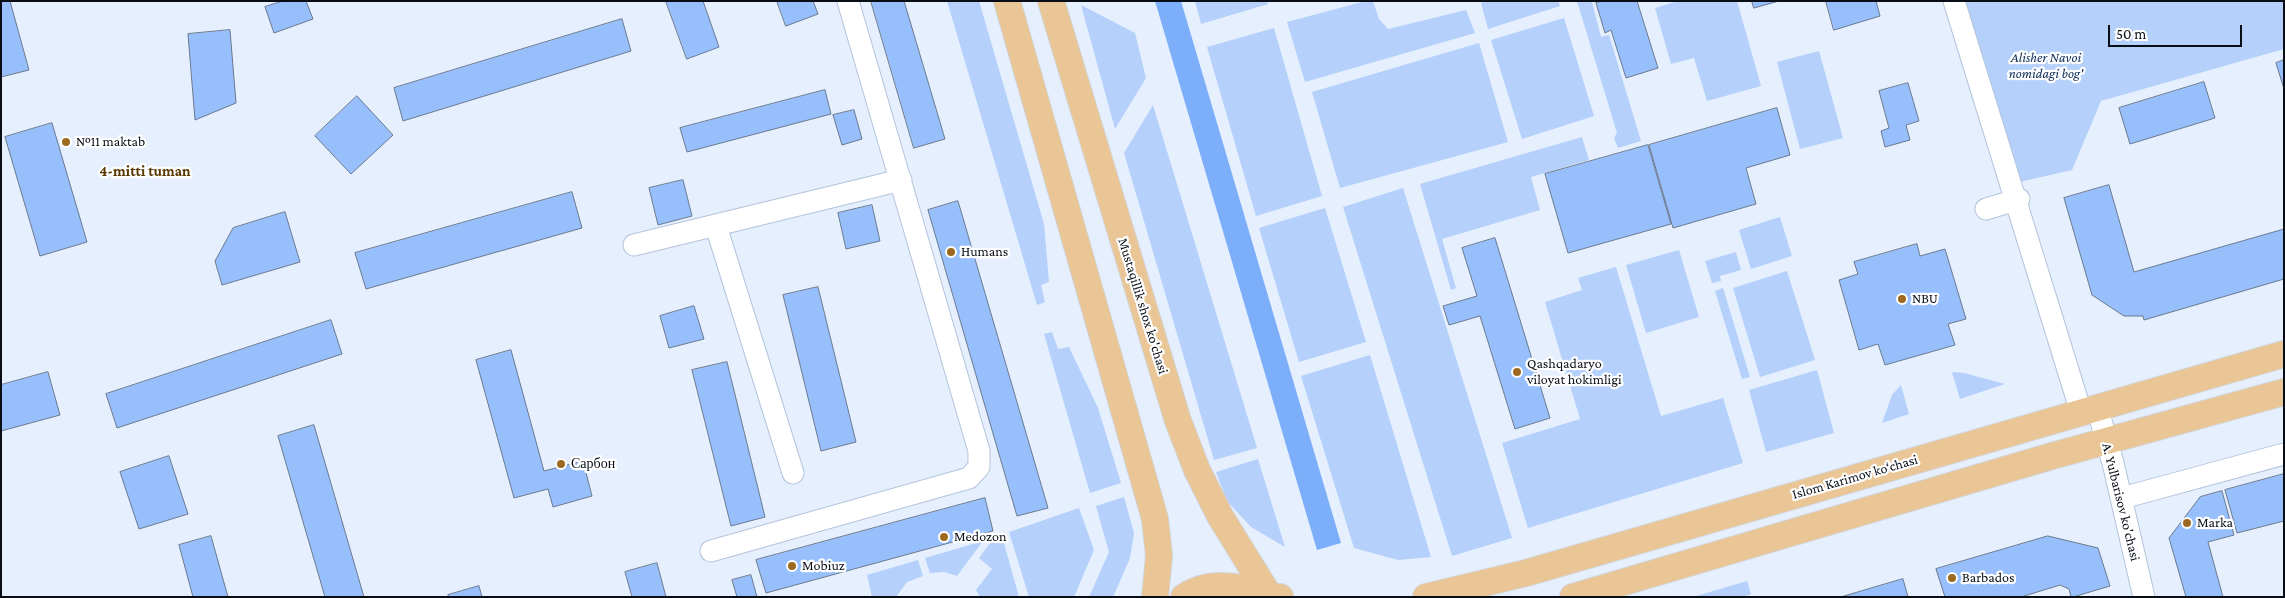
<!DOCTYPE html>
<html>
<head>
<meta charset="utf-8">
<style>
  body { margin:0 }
  #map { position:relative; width:2285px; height:598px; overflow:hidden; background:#e5effe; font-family:"Crimson Pro",serif }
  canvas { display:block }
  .frame { position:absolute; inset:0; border:2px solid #090e16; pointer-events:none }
  .scale { position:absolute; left:2108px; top:25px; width:134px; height:22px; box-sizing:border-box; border:2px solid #090e16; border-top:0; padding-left:6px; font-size:15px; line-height:18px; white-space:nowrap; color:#090e16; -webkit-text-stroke:4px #fff; paint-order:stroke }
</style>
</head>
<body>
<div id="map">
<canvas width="2285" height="598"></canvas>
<div class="frame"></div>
<div class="scale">50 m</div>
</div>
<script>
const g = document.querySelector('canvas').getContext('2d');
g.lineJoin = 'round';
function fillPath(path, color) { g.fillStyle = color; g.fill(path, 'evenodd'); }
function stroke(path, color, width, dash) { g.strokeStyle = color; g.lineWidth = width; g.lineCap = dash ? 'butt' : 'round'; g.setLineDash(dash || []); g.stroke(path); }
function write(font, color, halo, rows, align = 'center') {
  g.font = font + ' "Crimson Pro",serif'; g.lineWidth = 4.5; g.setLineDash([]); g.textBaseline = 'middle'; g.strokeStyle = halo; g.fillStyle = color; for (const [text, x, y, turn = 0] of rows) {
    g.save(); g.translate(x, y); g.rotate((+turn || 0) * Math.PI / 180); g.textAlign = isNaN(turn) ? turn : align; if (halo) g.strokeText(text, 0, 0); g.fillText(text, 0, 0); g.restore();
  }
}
const green = new Path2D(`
  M 947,1 L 979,1 L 1044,224 L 1049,282 L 1041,285 L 1045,302 L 1037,305 Z
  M 1195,1 L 1267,1 L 1268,4 L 1201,24 Z
  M 1366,1 L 1373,1 L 1379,19 L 1388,29 L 1466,10 L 1475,33 L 1305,82 L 1287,22 Z
  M 1484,1 L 1558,1 L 1560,6 L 1488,29 L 1481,3 Z
  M 1577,1 L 1594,1 L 1592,2 L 1601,37 L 1609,35 L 1641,141 L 1618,148 L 1614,138 L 1617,133 Z
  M 1678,1 L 1737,1 L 1761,86 L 1707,101 L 1694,58 L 1671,64 L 1655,8 Z
  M 1958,1 L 2284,1 L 2284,49 L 2101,101 L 2072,170 L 2015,183 Z
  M 1081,5 L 1135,33 L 1146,78 L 1115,129 Z
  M 1564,18 L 1594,116 L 1522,139 L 1491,40 Z
  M 1274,28 L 1322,196 L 1256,216 L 1207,47 Z
  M 1479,43 L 1508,142 L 1340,188 L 1312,92 Z
  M 1819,51 L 1843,138 L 1800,149 L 1777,62 Z
  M 1153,105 L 1257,448 L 1214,460 L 1124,153 Z
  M 1582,137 L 1589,160 L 1531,177 L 1540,210 L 1442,239 L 1456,288 L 1451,290 L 1420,184 Z
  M 1403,188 L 1512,538 L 1452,556 L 1343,207 Z
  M 1325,208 L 1366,342 L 1299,362 L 1259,228 Z
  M 1780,217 L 1792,256 L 1751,269 L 1739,230 Z
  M 1679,250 L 1699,317 L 1646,333 L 1626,265 Z
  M 1736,252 L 1741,270 L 1720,276 L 1721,281 L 1712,283 L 1705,261 Z
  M 1616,267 L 1661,416 L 1723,398 L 1743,463 L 1528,528 L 1502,443 L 1580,419 L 1545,302 L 1582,290 L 1578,278 Z
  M 1787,271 L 1815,360 L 1760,377 L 1733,288 Z
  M 1723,288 L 1750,377 L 1742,379 L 1715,291 Z
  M 1052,332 L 1058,349 L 1069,347 L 1098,408 L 1121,483 L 1090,493 L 1044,334 Z
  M 1370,355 L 1431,557 L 1398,560 L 1354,548 L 1301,376 Z
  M 1817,370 L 1834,433 L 1766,452 L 1749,390 Z
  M 1952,372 L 1964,373 L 2005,384 L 1960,399 Z
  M 1901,385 L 1909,414 L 1882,423 L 1892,395 Z
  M 1258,459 L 1285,547 L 1251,527 L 1227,501 L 1216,472 Z
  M 1124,497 L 1134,533 L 1130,558 L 1113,597 L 1089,597 L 1109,552 L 1096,506 Z
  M 1079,508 L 1094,550 L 1074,597 L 1029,597 L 1009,532 Z
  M 1002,536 L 1019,597 L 980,597 L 976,590 L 992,569 L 979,558 L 993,539 Z
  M 983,541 L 957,576 L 944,572 L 930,573 L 925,558 Z
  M 918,560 L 923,576 L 907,582 L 896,597 L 872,597 L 867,575 Z
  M 1747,581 L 1751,594 L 1743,597 L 1693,597 Z`);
const water = new Path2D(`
  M 1155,1 L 1181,1 L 1341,543 L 1317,550 Z`);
const building = new Path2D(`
  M 1,1 L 10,1 L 29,70 L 1,77 Z
  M 283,1 L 306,1 L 313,19 L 274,33 L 265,7 Z
  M 666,1 L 703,1 L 719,47 L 687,59 Z
  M 777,1 L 813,1 L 818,14 L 786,26 Z
  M 871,1 L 904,1 L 945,139 L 914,148 Z
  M 1602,1 L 1637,1 L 1658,68 L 1626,78 L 1611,30 L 1605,33 L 1596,3 Z
  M 1752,1 L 1779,1 L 1754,8 Z
  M 1826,1 L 1876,1 L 1880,16 L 1834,30 Z
  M 622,19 L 631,51 L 403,121 L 394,88 Z
  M 230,30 L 236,103 L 195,120 L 188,34 Z
  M 2284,60 L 2284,89 L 2276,63 Z
  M 2204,82 L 2215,118 L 2130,144 L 2119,108 Z
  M 1908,83 L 1919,121 L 1906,125 L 1910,140 L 1885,147 L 1881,131 L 1889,128 L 1879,91 Z
  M 825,90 L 831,114 L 687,152 L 680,128 Z
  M 357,96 L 393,135 L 351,174 L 315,136 Z
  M 1777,108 L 1790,155 L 1746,168 L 1756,204 L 1673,228 L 1649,145 Z
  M 854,110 L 862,139 L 842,145 L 833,115 Z
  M 52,123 L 87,242 L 40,256 L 5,137 Z
  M 1648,145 L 1671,224 L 1568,253 L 1545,174 Z
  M 683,180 L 692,216 L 658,225 L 649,188 Z
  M 2109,185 L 2134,272 L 2284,229 L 2284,279 L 2144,320 L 2143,316 L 2124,316 L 2092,295 L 2064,198 Z
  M 572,192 L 582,228 L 366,289 L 355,253 Z
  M 958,201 L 1048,508 L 1017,516 L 928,210 Z
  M 872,205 L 880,241 L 846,249 L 838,213 Z
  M 285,212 L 300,262 L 222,285 L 215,261 L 233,228 Z
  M 1495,238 L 1550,418 L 1515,429 L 1480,316 L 1449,325 L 1443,306 L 1477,296 L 1462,248 Z
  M 1917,244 L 1920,256 L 1945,249 L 1966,319 L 1948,324 L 1955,345 L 1885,365 L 1878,344 L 1859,350 L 1839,280 L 1858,274 L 1854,262 Z
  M 818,287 L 856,442 L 821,451 L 783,295 Z
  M 694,306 L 704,339 L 669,348 L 660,316 Z
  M 331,320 L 342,354 L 117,428 L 106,394 Z
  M 511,350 L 544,471 L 583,461 L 592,496 L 553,507 L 548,489 L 514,498 L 476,360 Z
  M 727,362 L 765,517 L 731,526 L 692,370 Z
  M 48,372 L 60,415 L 1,431 L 1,385 Z
  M 314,425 L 364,597 L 325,597 L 278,436 Z
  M 169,456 L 188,514 L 139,529 L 120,472 Z
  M 2284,474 L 2284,521 L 2237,533 L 2225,490 Z
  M 2222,491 L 2234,535 L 2208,542 L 2223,597 L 2186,597 L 2169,538 L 2200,497 Z
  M 985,498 L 993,531 L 766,593 L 756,560 Z
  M 211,536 L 228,597 L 193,597 L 179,545 Z
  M 2048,536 L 2098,548 L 2110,586 L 2073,597 L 2071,597 L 2069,589 L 2060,585 L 2021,597 L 1945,597 L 1936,569 Z
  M 657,563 L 666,597 L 632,597 L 625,572 Z
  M 751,575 L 757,597 L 737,597 L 732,580 Z
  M 1903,579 L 1908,597 L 1841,597 Z
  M 479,586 L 482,597 L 448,597 L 448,595 Z`);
const minor = new Path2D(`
  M 1954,1 L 2081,412
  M 1986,209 L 2019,199
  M 716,226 L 793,473
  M 634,245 L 901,180
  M 2097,407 L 2113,463 L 2144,597
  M 2122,498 L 2284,454
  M 711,551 L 969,478 L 979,467 L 979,451 L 848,1`);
const major = new Path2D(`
  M 1007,1 L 1155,519 L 1159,556 L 1155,597
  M 1051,1 L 1178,421 L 1197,470 L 1220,516 L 1270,597 L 1280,597
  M 1184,597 C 1211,579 1243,586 1270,597
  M 1426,597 L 1526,573 L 2284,354
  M 1573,597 L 2052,456 L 2284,392`);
const markers = [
  [66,142,5,"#9c691f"],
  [951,252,5,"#9c691f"],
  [1902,299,5,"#9c691f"],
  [1517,372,5,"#9c691f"],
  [561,464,5,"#9c691f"],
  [2187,523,5,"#9c691f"],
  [944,537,5,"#9c691f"],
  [792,566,5,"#9c691f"],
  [1952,578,5,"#9c691f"]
];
const parkNames = [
  ["Alisher Navoi",2046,58],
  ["nomidagi bog'",2046,74]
];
const poiNames = [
  ["№11 maktab",76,142],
  ["Humans",961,252],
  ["NBU",1912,299],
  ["Qashqadaryo",1527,364],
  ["viloyat hokimligi",1527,380],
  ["Сарбон",571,464],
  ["Marka",2197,523],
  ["Medozon",954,537],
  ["Mobiuz",802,566],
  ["Barbados",1962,578]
];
const streetNames = [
  ["Mustaqillik shox ko'chasi",1143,306,73],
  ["Islom Karimov ko‘chasi",1855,477,-16],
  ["A. Yulbarisov ko'chasi",2121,502,76]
];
const neighbourhoodNames = [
  ["4-mitti tuman",145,171]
];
fillPath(green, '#b4d0fb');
fillPath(water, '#7caefa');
fillPath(building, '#96bffc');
stroke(building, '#6b798f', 1);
stroke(minor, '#b4c4dc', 23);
stroke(major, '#d3d4d5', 28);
stroke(minor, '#fff', 21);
stroke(major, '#eac696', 26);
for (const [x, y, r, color] of markers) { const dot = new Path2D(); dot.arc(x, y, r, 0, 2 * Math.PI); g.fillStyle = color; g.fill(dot); stroke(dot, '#fff', 2); }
write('italic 14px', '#0c2b5a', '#fff', parkNames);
write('14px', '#090e16', '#fff', poiNames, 'left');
write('14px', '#090e16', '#fff', streetNames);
write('bold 15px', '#593700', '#fff', neighbourhoodNames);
</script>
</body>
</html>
